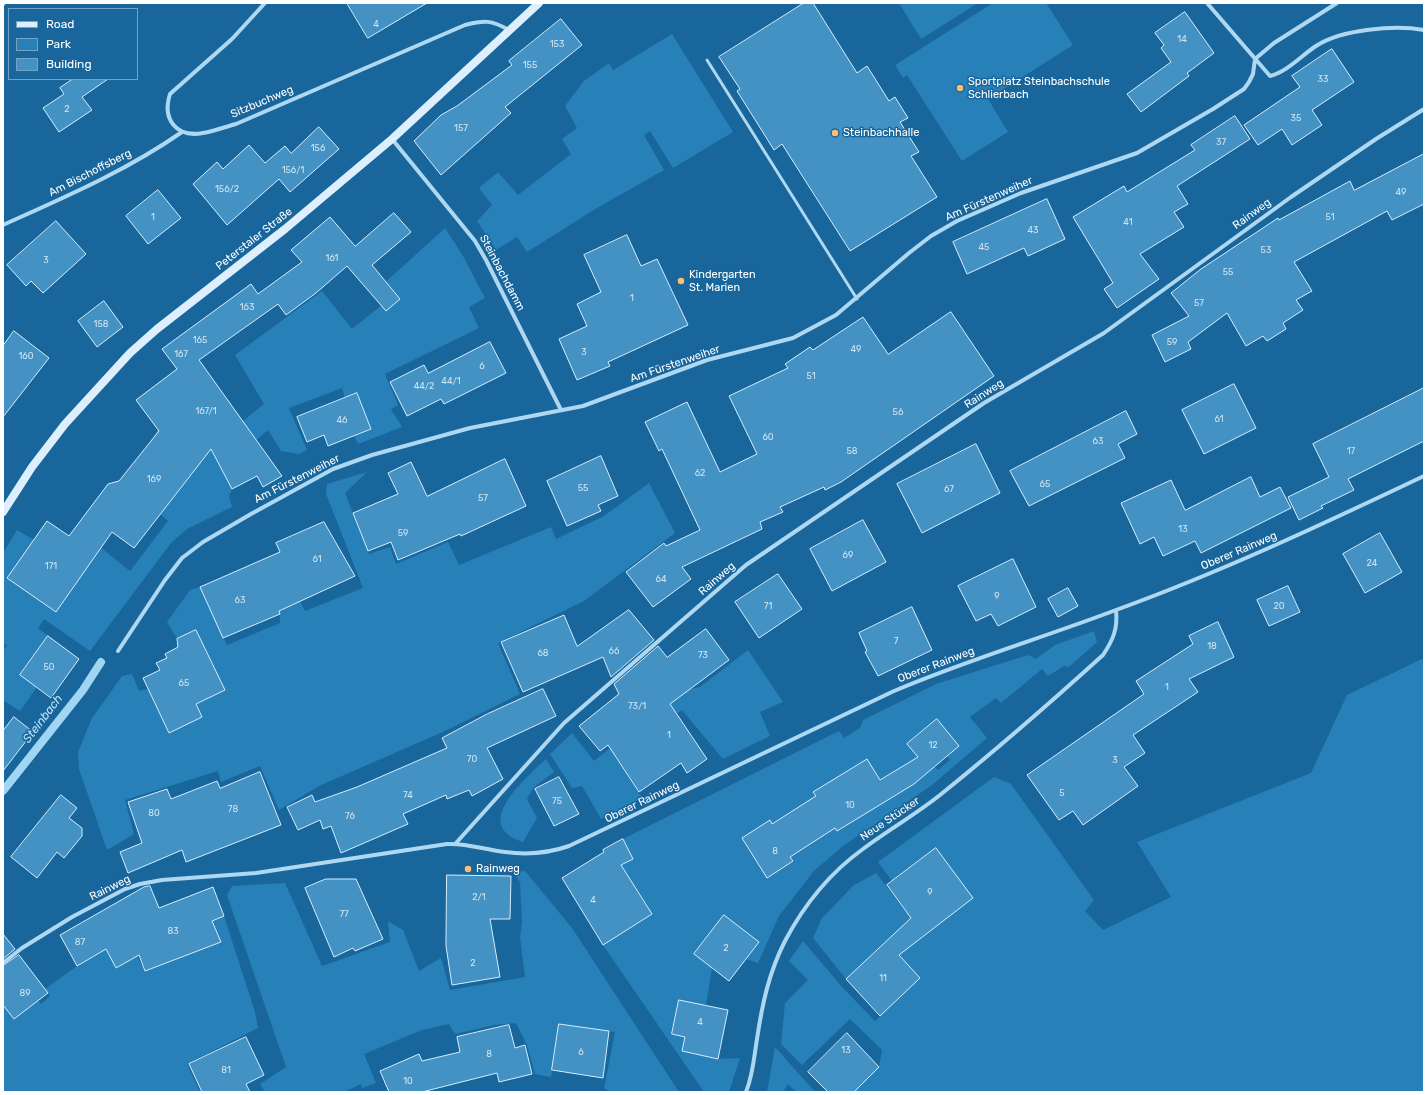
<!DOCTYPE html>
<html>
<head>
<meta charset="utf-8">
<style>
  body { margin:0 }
  #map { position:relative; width:1427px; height:1095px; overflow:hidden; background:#18669b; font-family:Rubik,sans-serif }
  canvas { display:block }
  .frame { position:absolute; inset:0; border:4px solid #fff; pointer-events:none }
  .legend { position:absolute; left:8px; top:8px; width:130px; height:72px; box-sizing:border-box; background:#18669b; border:1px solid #74a3c3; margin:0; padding:5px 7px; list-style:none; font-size:12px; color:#fff }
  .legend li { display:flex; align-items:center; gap:8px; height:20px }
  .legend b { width:20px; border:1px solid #74a3c3 }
</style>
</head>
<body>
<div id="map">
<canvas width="1427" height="1095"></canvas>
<div class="frame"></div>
<ul class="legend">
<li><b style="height:5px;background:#ddeffc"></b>Road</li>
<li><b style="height:11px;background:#2780b8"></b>Park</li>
<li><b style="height:11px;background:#4492c4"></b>Building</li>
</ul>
</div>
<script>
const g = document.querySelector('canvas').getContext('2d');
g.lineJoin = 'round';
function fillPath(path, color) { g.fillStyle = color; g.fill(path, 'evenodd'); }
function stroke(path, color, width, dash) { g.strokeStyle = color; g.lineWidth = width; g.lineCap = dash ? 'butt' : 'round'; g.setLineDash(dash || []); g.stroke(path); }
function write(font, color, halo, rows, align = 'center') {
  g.font = font + ' Rubik,sans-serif'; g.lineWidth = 3; g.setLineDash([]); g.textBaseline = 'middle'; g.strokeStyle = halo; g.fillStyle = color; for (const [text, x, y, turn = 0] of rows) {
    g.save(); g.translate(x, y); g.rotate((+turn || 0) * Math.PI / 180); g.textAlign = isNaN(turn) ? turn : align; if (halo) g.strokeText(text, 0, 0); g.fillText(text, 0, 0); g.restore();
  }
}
const green = new Path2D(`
  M 899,3 L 978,3 L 921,39 Z
  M 993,3 L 1046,3 L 1073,45 L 988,99 L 1008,132 L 962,161 L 907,75 L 903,78 L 895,65 Z
  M 672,34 L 733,132 L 673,168 L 650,131 L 644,135 L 664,170 L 597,208 L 527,252 L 517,237 L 496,250 L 477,221 L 492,205 L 479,188 L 498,172 L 518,195 L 571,154 L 562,139 L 577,128 L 565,106 L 584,81 L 609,63 L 613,70 Z
  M 445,228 L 463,256 L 485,298 L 469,307 L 479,328 L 385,374 L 398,405 L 391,409 L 402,427 L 358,444 L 354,436 L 371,429 L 357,393 L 345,398 L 342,388 L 289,408 L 307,450 L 299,454 L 281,451 L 268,430 L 256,440 L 229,496 L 232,507 L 187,529 L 171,543 L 90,651 L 44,619 L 38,628 L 48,636 L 20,674 L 37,687 L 20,711 L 3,700 L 3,651 L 7,645 L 3,643 L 3,553 L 17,530 L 34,540 L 7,578 L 56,612 L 100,547 L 130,571 L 168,521 L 160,514 L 189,477 L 148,445 L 158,430 L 178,415 L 197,441 L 237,412 L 243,421 L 264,404 L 235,355 L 322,291 L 352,329 L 388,300 L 379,288 Z
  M 367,472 L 345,493 L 369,554 L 390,547 L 396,564 L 448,542 L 459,565 L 551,527 L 556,539 L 604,516 L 649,483 L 675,533 L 584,601 L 498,643 L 520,694 L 445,731 L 319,786 L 279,810 L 260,766 L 221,782 L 218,771 L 125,800 L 134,834 L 107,850 L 79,769 L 78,752 L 92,718 L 122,676 L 132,674 L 139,691 L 148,689 L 169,733 L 202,717 L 196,704 L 225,690 L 196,630 L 177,639 L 167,622 L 190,590 L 200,587 L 227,645 L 280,623 L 280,606 L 298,597 L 305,611 L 363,588 L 326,494 L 327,484 Z
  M 1094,631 L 1097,642 L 1069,667 L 1064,666 L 1048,676 L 1042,669 L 1001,703 L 996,698 L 970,717 L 987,738 L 932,785 L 843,846 L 814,871 L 779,916 L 758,963 L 746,959 L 759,942 L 724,915 L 694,954 L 712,968 L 706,1005 L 679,1000 L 672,1034 L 685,1037 L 682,1051 L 718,1059 L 740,1058 L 729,1092 L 704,1092 L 603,945 L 652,914 L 638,891 L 616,868 L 633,859 L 623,839 L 839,731 L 844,738 L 860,728 L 863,720 L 936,684 L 1028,655 L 1036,659 L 1055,645 ZM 937,719 L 959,746 L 947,756 L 950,760 L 938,770 L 934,766 L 929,770 L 907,744 ZM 867,759 L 880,780 L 891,773 L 901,791 L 837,831 L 813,792 ZM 790,812 L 811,844 L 790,857 L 793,861 L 767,878 L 742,838 L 770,820 L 772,824 Z
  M 748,650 L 783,702 L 760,712 L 770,736 L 723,759 L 682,710 L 615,756 L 642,798 L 601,819 L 582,786 L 572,788 L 550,754 L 572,733 L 594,761 L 681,691 L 700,687 Z
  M 1424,658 L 1424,1092 L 854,1092 L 879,1067 L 882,1050 L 850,1019 L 802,1065 L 781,1044 L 785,1003 L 808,980 L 789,961 L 803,941 L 843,988 L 875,1021 L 920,978 L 886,941 L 846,979 L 813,938 L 822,918 L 854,885 L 876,873 L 924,935 L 973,898 L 936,848 L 892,881 L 878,862 L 994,777 L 1011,784 L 1094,900 L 1085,911 L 1103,930 L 1171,897 L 1137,842 L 1311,773 L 1347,695 Z
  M 546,759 L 554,772 L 533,788 L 527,799 L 537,818 L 523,842 C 470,825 525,779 546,759 Z
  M 525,871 L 572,928 L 679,1092 L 613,1092 L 604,1089 L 615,1032 L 560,1024 L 551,1077 L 535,1074 L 527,1045 L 516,1023 L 494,1025 L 455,1034 L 449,1024 L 422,1030 L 364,1054 L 376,1083 L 362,1088 L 361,1084 L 344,1092 L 265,1092 L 260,1084 L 286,1067 L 227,895 L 232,886 L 285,883 L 322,966 L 390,942 L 388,921 L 403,930 L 419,971 L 441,958 L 450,990 L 525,977 L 520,937 L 522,922 L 520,882 L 513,872 Z
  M 224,916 L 255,1012 L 258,1028 L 187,1064 L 200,1092 L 3,1092 L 3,1005 L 14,1019 L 38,1000 L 41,1004 L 50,996 L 45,989 L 77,966 L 106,949 L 116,968 L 137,956 L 145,971 L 220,942 L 212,921 Z
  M 775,1047 L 815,1092 L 796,1092 L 788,1084 L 783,1092 L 767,1092 Z`);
const stream = new Path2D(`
  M 3,791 L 83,690 L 101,662`);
const building = new Path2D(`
  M 347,3 L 427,3 L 368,38 Z
  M 804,3 L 813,3 L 857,73 L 867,66 L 889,101 L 895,97 L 908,118 L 900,122 L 919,152 L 911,156 L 937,197 L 850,251 L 782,144 L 774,150 L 737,91 L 740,89 L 719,57 Z
  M 1185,12 L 1214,53 L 1187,73 L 1189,76 L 1141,112 L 1127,94 L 1171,62 L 1161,48 L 1164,45 L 1155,33 Z
  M 561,19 L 582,45 L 505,107 L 511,113 L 441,175 L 414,141 L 441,115 L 457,106 L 512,65 L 509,61 Z
  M 1332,49 L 1354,82 L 1312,110 L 1322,125 L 1292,145 L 1282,129 L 1258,145 L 1244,125 L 1300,87 L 1292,76 Z
  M 73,79 L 108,79 L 82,97 L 92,110 L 59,132 L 43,108 L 64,94 L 60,88 Z
  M 1235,116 L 1250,139 L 1177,186 L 1188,204 L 1174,212 L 1184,227 L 1140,254 L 1159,279 L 1117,308 L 1104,289 L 1113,283 L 1073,217 L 1124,186 L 1127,192 L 1195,150 L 1191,145 Z
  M 319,127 L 339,149 L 290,192 L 279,179 L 227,225 L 193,184 L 217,162 L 223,169 L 249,145 L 265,163 L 285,146 L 291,153 Z
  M 1424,154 L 1424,204 L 1392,220 L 1387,211 L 1294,262 L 1312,291 L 1296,300 L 1303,310 L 1283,323 L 1286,329 L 1267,341 L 1263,336 L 1246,346 L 1227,313 L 1188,342 L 1191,349 L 1165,362 L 1152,335 L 1189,316 L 1171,293 L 1201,269 L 1278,218 L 1279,220 L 1350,181 L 1354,190 Z
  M 158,190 L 181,218 L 148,244 L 126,216 Z
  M 1047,199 L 1065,239 L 1028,256 L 1024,248 L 967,274 L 953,242 Z
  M 394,213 L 411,232 L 372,265 L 400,299 L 386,311 L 347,266 L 316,293 L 286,315 L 278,304 L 199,360 L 282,476 L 263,487 L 257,476 L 232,489 L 211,449 L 134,548 L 112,532 L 56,612 L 7,578 L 47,521 L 69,536 L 108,484 L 119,481 L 159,431 L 136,400 L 177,369 L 162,349 L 251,284 L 258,294 L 302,262 L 291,250 L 330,217 L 355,246 Z
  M 56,221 L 86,254 L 43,293 L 31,281 L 26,286 L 7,265 Z
  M 627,235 L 641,266 L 657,259 L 688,325 L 608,362 L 610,366 L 577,380 L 559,339 L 587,326 L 577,304 L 601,292 L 584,255 Z
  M 104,301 L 123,327 L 97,347 L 78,321 Z
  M 951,312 L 994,376 L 841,482 L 825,490 L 824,487 L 780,507 L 783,512 L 760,522 L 762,529 L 682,567 L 691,579 L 653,607 L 626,572 L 664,543 L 666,546 L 700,530 L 662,449 L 659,451 L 645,422 L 687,402 L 720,472 L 757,454 L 729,396 L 788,368 L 785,364 L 810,347 L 813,350 L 863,317 L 888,354 Z
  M 14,331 L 49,358 L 3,417 L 3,346 Z
  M 490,342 L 506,373 L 444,404 L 441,399 L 407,416 L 390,382 L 424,365 L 428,373 Z
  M 1234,384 L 1256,428 L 1204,454 L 1182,410 Z
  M 1424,388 L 1424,441 L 1348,479 L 1354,490 L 1321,506 L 1323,508 L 1299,520 L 1288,497 L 1329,477 L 1313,444 Z
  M 357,393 L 371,429 L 328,446 L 324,435 L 307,442 L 297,417 Z
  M 1126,411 L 1137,434 L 1118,444 L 1125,458 L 1029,506 L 1010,471 Z
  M 976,444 L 1000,493 L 922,533 L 897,484 Z
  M 601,456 L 618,496 L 598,505 L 601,511 L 567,526 L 547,481 Z
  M 505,459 L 526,506 L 461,536 L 460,534 L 398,560 L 391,542 L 368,551 L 353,513 L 398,494 L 388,473 L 411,462 L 427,496 Z
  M 1251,477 L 1260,497 L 1280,487 L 1291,508 L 1201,553 L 1195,541 L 1163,556 L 1154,537 L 1140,544 L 1121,503 L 1171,480 L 1185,510 Z
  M 863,520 L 886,562 L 832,591 L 810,549 Z
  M 324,522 L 355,576 L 279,611 L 280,614 L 223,638 L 200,587 L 280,552 L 276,543 Z
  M 1380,533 L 1402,572 L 1365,593 L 1343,554 Z
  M 1013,559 L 1036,607 L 998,626 L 991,614 L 976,621 L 958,586 Z
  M 778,574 L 802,609 L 759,638 L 735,602 Z
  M 1288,586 L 1300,612 L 1269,626 L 1257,600 Z
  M 1068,588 L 1078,606 L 1058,617 L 1048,599 Z
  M 912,607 L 932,650 L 878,676 L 865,652 L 867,651 L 859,633 Z
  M 629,610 L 654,640 L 611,677 L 603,657 L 523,692 L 501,642 L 564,615 L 577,646 Z
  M 1218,622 L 1234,657 L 1189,679 L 1198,692 L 1133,735 L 1145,753 L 1124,767 L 1138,786 L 1083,825 L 1073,811 L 1059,820 L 1027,775 L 1144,694 L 1136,681 L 1193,644 L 1189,636 Z
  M 706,629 L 729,660 L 670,704 L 707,759 L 687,773 L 681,763 L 639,792 L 608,745 L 600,751 L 579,726 L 619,694 L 614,684 L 658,646 L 667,657 Z
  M 196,630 L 225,690 L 196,704 L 202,717 L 169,733 L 143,678 L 160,670 L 156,663 L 167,658 L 165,654 L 178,647 L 177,639 Z
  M 48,636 L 79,659 L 51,698 L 20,675 Z
  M 543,689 L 556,716 L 487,748 L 503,779 L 472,796 L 469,790 L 447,799 L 446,795 L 403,814 L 408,824 L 341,853 L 331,826 L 323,829 L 320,820 L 298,830 L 287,807 L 312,795 L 315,802 L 357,787 L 447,748 L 442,738 L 487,714 Z
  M 14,717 L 33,732 L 3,771 L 3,731 Z
  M 937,719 L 959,746 L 914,784 L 837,831 L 835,828 L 790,857 L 793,861 L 767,878 L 742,838 L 770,820 L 772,824 L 816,796 L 813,792 L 867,759 L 880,780 L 918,757 L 907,744 Z
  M 260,772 L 281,825 L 186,862 L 182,850 L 128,873 L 120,852 L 142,843 L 128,802 L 167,789 L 171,799 L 217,781 L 220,788 Z
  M 559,777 L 579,814 L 554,826 L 535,789 Z
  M 61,795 L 77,808 L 69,818 L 82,828 L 82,836 L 64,858 L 57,852 L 37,878 L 11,857 Z
  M 623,839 L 633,859 L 621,865 L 652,914 L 603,945 L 562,878 L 604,852 L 603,850 Z
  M 936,848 L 973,898 L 899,955 L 920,978 L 880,1016 L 846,979 L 911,918 L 887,885 Z
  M 447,875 L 511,876 L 510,919 L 490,919 L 500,977 L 452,985 L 446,946 Z
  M 326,879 L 356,879 L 383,939 L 355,951 L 353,948 L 334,957 L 305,888 Z
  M 150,886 L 159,908 L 213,887 L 224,916 L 212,921 L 221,942 L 145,971 L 139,955 L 116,968 L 106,949 L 77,966 L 60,935 L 144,887 Z
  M 724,915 L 759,942 L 729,981 L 694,954 Z
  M 3,934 L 15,949 L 3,959 Z
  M 19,955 L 48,993 L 14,1019 L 3,1005 L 3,966 Z
  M 679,1000 L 728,1010 L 718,1059 L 682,1051 L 685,1037 L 672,1034 Z
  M 559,1024 L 609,1031 L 603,1078 L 552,1070 Z
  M 509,1025 L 515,1048 L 525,1045 L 532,1074 L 499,1082 L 497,1073 L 422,1092 L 389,1092 L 380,1071 L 419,1054 L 422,1061 L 460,1052 L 457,1037 Z
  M 847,1033 L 879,1067 L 854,1092 L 828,1092 L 808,1072 Z
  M 246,1037 L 264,1075 L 246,1084 L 250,1092 L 202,1092 L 189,1064 Z`);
const service = new Path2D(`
  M 707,60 L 857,299`);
const minor = new Path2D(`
  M 265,3 L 232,39 L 170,94 C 162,119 176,138 203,133 C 214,131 225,127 236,124 L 465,25 C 485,20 491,20 509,30
  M 1207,3 L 1270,76 C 1287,72 1302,55 1316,46 C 1342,29 1395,25 1424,30
  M 3,4 L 4,3
  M 392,139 L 475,241 L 486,260 L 561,410
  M 3,225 C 65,197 126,171 182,132
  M 118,651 L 165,580 L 182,558 L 203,542 L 251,514 L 333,469 L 372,455 L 470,428 L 583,406 L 707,360 L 793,338 L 836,315 L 909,253 L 931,236 L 957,221 L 1021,193 L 1137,153 L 1213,109 L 1244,89 L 1249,82 L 1253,74 L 1255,59 L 1274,43 L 1337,3
  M 456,843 L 564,723 L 746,565 L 984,403 L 1104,333 L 1291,197 L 1376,139 L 1424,109
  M 3,963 L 22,948 L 72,917 L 125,889 L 140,884 L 162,880 L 256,873 L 447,844 C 467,843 486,850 505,852 C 527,855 549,853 569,846 L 894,691 C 967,660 1042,638 1116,610 C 1221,572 1323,524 1424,476
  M 746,1092 C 753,1075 754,1057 757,1039 C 762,1005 769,972 785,941 C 804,905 831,872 863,849 C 888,830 915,815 940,795 C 996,750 1050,703 1103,655 C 1113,640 1118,629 1116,610`);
const secondary = new Path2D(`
  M 3,512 L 32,467 L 65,424 L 130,353 L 157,329 L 285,229 L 392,139 L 539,3`);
const markers = [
  [960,88,4,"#ffbe6f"],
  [835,133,4,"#ffbe6f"],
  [681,281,4,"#ffbe6f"],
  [468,869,4,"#ffbe6f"]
];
const numberNames = [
  ["4",376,24],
  ["14",1182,39],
  ["153",557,44],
  ["155",530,65],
  ["33",1323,79],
  ["2",67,109],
  ["35",1296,118],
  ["157",461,128],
  ["37",1221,142],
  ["156",318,148],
  ["156/1",293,170],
  ["156/2",227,189],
  ["49",1401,192],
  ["1",153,217],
  ["51",1330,217],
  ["41",1128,222],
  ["43",1033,230],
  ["45",984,247],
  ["53",1266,250],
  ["161",332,258],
  ["3",46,260],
  ["55",1228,272],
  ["1",632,298],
  ["57",1199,303],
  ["163",247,307],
  ["158",101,324],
  ["165",200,340],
  ["59",1172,342],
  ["49",856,349],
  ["3",584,352],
  ["167",181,354],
  ["160",26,356],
  ["6",482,366],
  ["51",811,376],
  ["44/1",451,381],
  ["44/2",424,386],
  ["167/1",206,411],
  ["56",898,412],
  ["61",1219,419],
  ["46",342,420],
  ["60",768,437],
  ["63",1098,441],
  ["58",852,451],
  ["17",1351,451],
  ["62",700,473],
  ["169",154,479],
  ["65",1045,484],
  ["55",583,488],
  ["67",949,489],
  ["57",483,498],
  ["13",1183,529],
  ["59",403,533],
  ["69",848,555],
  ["61",317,559],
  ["24",1372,563],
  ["171",51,566],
  ["64",661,579],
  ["9",997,596],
  ["63",240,600],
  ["71",768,606],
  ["20",1279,606],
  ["7",896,641],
  ["18",1212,646],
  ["66",614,651],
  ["68",543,653],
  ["73",703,655],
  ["50",49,667],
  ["65",184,683],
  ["1",1167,687],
  ["73/1",637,706],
  ["1",669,735],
  ["12",933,745],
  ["70",472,759],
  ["3",1115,760],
  ["5",1062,793],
  ["74",408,795],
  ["75",557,801],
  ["10",850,805],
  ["78",233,809],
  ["80",154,813],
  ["76",350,816],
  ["8",775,851],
  ["9",930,892],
  ["2/1",479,897],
  ["4",593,900],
  ["77",344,914],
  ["83",173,931],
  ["87",80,942],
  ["2",726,948],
  ["2",473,963],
  ["11",883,978],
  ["89",25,993],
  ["4",700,1022],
  ["13",846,1050],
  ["6",581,1052],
  ["8",489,1054],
  ["81",226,1070],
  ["10",408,1081]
];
const poiNames = [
  ["Sportplatz Steinbachschule",968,82],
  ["Schlierbach",968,95],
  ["Steinbachhalle",843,133],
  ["Kindergarten",689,275],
  ["St. Marien",689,288],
  ["Rainweg",476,869]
];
const streetNames = [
  ["Sitzbuchweg",262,102,-23],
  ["Am Bischoffsberg",90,173,-27],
  ["Am Fürstenweiher",989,199,-24],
  ["Rainweg",1252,214,-36],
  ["Peterstaler Straße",254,239,-38],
  ["Steinbachdamm",502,273,62],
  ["Am Fürstenweiher",675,364,-19],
  ["Rainweg",984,394,-33],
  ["Am Fürstenweiher",297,479,-27],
  ["Oberer Rainweg",1239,551,-23],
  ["Rainweg",717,579,-41],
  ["Oberer Rainweg",936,665,-21],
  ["Oberer Rainweg",642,802,-26],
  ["Neue Stücker",890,819,-34],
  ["Rainweg",110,888,-26]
];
const waterNames = [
  ["Steinbach",43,719,-53]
];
fillPath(green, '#2780b8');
stroke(stream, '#a1d5f4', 8);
fillPath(building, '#4492c4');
stroke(building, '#d6edfc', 1);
stroke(service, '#aed8f2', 3);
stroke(minor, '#aed8f2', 4);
stroke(secondary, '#ddeffc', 8);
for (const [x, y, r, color] of markers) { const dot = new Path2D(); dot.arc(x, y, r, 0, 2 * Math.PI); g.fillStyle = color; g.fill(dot); stroke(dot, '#18669b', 1.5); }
write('9px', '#d0e4f0', null, numberNames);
write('11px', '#fff', '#18669b', poiNames, 'left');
write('11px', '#fff', '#18669b', streetNames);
write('italic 12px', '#bee2f8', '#18669b', waterNames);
</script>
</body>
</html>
